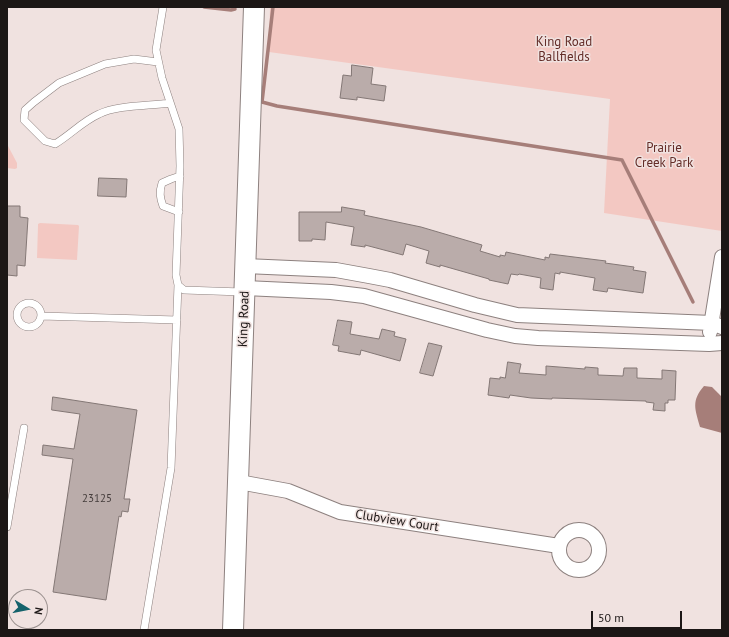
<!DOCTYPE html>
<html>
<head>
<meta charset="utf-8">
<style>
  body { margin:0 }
  #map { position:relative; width:729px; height:637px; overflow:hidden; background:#f0e2e0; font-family:"PT Sans",sans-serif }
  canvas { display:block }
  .frame { position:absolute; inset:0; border:8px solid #1c1716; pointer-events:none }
  .north { position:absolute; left:8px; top:589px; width:40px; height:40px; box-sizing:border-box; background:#f0e2e0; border:1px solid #9b918f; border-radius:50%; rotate:100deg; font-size:11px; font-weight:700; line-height:16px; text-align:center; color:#1c1716 }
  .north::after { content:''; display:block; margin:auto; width:14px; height:18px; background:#14626b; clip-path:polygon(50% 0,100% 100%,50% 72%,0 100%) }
  .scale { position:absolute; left:591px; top:611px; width:91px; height:18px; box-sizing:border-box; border:2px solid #1c1716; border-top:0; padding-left:5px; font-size:12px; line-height:14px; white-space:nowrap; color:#1c1716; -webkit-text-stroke:3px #f0e2e0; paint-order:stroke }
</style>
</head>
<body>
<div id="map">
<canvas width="729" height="637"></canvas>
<div class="frame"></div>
<div class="north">N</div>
<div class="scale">50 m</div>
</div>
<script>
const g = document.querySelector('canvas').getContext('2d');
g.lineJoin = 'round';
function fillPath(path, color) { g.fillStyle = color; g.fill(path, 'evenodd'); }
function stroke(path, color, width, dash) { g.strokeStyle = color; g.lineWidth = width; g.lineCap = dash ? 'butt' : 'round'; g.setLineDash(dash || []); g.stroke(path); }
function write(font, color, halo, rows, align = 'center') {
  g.font = font + ' "PT Sans",sans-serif'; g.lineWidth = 3; g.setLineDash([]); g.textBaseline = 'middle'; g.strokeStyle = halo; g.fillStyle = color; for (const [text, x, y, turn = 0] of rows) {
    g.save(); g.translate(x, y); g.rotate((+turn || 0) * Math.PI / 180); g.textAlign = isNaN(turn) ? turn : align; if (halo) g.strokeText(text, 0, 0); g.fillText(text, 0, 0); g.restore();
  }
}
const green = new Path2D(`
  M 270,7 L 722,7 L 722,231 L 604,213 L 610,99 L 269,52 Z
  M 7,144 L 17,163 L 17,168 L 15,169 L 7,168 Z
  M 40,223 L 78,225 L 79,226 L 77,260 L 37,258 L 38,226 L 38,224 Z`);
const water = new Path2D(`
  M 704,386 L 712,387 L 722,397 L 722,433 L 700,427 C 695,409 691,401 704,386 Z`);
const stream = new Path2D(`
  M 204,7 L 231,10 L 235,9
  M 273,7 L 262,102 L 277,106 L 622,160 L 693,302`);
const building = new Path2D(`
  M 352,65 L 373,68 L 371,84 L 386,86 L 384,101 L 357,97 L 357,100 L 340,98 L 343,75 L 351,76 Z
  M 99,178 L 127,179 L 126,197 L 98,196 Z
  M 7,206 L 20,206 L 20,217 L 28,218 L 25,266 L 17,265 L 17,276 L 7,275 Z
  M 342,207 L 365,211 L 364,215 L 421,227 L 482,245 L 480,251 L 500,257 L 500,255 L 505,256 L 506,252 L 545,260 L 545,257 L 549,258 L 550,254 L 606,261 L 605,263 L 634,267 L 633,270 L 646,272 L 643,293 L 608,288 L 607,292 L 593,290 L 595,278 L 560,272 L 560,274 L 555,273 L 553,290 L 540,288 L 541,278 L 519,274 L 518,275 L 511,274 L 508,284 L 489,280 L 489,279 L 440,265 L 440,267 L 426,263 L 429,251 L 406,244 L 403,255 L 365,245 L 365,247 L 351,245 L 354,227 L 326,222 L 325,240 L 312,239 L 312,241 L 299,241 L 299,212 L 341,212 Z
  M 338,320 L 352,322 L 350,334 L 379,339 L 382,329 L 395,332 L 394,336 L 406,339 L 400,361 L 361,350 L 360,355 L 338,351 L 339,346 L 333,345 Z
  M 429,343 L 442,346 L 433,376 L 420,373 Z
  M 508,362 L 521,364 L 519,373 L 546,375 L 546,366 L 585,369 L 585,367 L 598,368 L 598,375 L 623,376 L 624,368 L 637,368 L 637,378 L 662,379 L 662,370 L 676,371 L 675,400 L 668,400 L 668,403 L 665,403 L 665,411 L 653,410 L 654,403 L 646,402 L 646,401 L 552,398 L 552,399 L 531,398 L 510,395 L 509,398 L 488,395 L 490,378 L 500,379 L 500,377 L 505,378 Z
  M 53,397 L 137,410 L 124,499 L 130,499 L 128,512 L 122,511 L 121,517 L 119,516 L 106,600 L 53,592 L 73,459 L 42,455 L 43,445 L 74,449 L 80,414 L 52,410 Z`);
const service = new Path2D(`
  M 163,7 L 156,50 L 162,78 L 179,129 L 180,166 L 176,275 L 178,285 L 184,290 L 242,292
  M 158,62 L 134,59 L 105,64 L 59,83 L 34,102 L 25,110 L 24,120 L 45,141 L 55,144 C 70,135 83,121 99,114 C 117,105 149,106 170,103
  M 179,212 L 163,206 C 160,198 159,192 162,183 L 171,179 L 180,176
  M17 315a12 12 0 1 1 24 0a12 12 0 1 1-24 0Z
  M 41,316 L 177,320
  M 7,527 L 24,428
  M 144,630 L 171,468 L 178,285`);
const minor = new Path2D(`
  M 245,266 L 336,270 L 369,276 L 390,280 L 475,305 L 517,315 L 712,323 L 722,327
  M 245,288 L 331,292 L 364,296 L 487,330 L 515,336 L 538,338 L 709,344 L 722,343
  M 710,332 L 722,257
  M 239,482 L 288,491 L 340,512 L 559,546
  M559 550a20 20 0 1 1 40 0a20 20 0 1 1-40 0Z`);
const secondary = new Path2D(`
  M 233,630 L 254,7`);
const numberNames = [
  ["23125",97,499]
];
const parkNames = [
  ["King Road",564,42],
  ["Ballfields",564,57],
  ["Prairie",664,148],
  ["Creek Park",664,163]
];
const streetNames = [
  ["King Road",244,319,-88],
  ["Clubview Court",397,521,9]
];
fillPath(green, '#f3c8c2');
fillPath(water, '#a67e79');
stroke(stream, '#a67e79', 3.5);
fillPath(building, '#baacaa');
stroke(building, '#837775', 1);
stroke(service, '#8d817f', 8);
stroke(minor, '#8d817f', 16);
stroke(secondary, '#8d817f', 22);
stroke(service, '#fff', 7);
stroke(minor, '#fff', 14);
stroke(secondary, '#fff', 20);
write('11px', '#443c3b', null, numberNames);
write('13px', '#642d28', '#f0e2e0', parkNames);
write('13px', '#1c1716', '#f0e2e0', streetNames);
</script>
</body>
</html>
